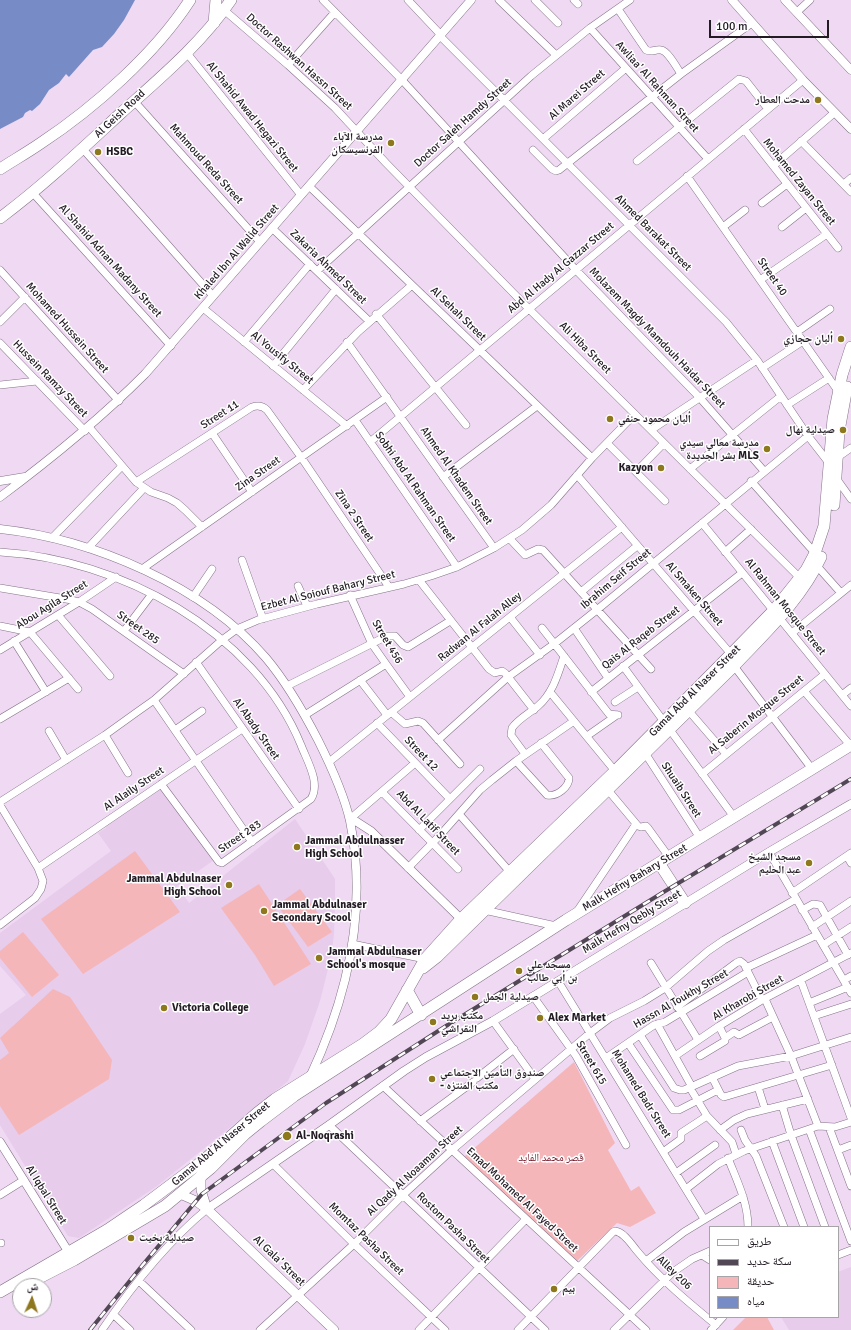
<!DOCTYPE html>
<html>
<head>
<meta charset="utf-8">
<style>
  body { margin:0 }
  #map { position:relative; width:851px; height:1330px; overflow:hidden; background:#efd9f3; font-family:Signika,"Noto Naskh Arabic",sans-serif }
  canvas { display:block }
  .legend { position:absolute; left:709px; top:1226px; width:130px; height:92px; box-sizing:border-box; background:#fff; border:1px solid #a7a4a7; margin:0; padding:5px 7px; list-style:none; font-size:12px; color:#231b24 }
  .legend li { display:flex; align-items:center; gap:8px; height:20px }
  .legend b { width:20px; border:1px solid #a7a4a7 }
  .north { position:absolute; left:12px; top:1278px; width:40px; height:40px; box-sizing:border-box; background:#fff; border:1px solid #a7a4a7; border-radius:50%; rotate:3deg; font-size:11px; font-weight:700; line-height:16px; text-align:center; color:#231b24 }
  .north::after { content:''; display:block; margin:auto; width:14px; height:18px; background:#8e781d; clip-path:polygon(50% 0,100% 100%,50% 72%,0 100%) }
  .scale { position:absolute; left:709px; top:20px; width:120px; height:18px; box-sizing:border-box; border:2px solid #231b24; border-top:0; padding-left:5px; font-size:12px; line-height:14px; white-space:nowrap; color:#231b24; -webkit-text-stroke:3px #fff; paint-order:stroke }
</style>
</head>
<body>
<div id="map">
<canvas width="851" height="1330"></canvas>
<ul class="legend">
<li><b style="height:5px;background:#fff"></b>طريق</li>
<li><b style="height:5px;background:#524754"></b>سكة حديد</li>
<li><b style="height:11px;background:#f5b6ba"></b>حديقة</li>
<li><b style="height:11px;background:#778cc6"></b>مياه</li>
</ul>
<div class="north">ش</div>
<div class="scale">100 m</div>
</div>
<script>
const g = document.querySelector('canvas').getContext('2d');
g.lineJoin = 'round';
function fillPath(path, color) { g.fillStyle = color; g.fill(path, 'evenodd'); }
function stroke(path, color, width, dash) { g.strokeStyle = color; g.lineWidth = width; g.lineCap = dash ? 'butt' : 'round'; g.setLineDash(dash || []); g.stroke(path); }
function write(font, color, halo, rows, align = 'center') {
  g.font = font + ' Signika,"Noto Naskh Arabic",sans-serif'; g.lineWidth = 3; g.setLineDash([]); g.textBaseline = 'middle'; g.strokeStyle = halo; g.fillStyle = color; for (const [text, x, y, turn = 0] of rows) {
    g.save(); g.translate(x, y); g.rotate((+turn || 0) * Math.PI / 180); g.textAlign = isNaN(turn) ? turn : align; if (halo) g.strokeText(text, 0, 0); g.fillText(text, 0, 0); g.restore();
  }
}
const built = new Path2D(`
  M 160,787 L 214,860 L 177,886 L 189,903 L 295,819 L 335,879 L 335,901 L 334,934 L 331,957 L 320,1001 L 305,1044 L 288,1081 L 157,1186 L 79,1238 L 68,1236 L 0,1125 L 0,1014 L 26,995 L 0,966 L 0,933 L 111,851 L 98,833 L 106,828 L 105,826 Z
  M 851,1267 L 851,1330 L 789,1330 L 781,1317 L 838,1317 L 838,1272 Z`);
const green = new Path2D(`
  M 135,851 L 180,912 L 83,974 L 41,919 Z
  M 259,884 L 311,964 L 274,986 L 255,955 L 221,908 Z
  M 300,889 L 332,932 L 308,947 L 277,905 Z
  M 23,932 L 59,975 L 32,997 L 0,958 L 0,951 Z
  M 53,989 L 70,997 L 112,1060 L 109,1079 L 19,1135 L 0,1106 L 0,1060 L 9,1053 L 0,1038 Z
  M 574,1062 L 615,1143 L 608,1150 L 631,1191 L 639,1186 L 656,1213 L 630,1227 L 617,1223 L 577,1261 L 464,1157 Z
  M 746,1317 L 767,1317 L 774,1330 L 733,1330 Z`);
const water = new Path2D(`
  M 0,0 L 135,0 L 124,20 L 114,34 L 102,47 L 93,50 L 69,77 L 66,74 L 59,83 L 49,90 L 40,104 L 32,111 L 30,110 L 25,113 L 23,117 L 0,129 Z`);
const minor = new Path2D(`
  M 323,0 L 402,80 L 576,270 L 700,398 L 764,471
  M 408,0 L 441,35
  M 499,0 L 556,55
  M 535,0 L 558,23
  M 574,0 L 578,4
  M 618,9 L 646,50 C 652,53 655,49 661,50 C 668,51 677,68 681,74
  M 224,10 L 288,65 L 335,108 L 386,163 L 529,309 L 800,578
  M 797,12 L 810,0
  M 590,28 L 708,159
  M 440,36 L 726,322 L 757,360 L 808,436 L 829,463
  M 186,52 L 301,195
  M 288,65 L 335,12
  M 134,101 L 260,242
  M 744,129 L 838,248
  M 543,139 L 626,68
  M 801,141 L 851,192
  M 82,148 L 213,296
  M 533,150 L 552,169 L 556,171 L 559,170 L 681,74 L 752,23
  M 637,161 L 739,79 L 746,81 L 768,109
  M 773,166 L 834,113
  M 687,176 L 838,391
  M 844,184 L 851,178
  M 309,186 L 592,458
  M 32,192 L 171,346
  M 762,203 L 787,184
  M 723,227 L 745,210
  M 782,227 L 806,208
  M 272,228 L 369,321
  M 0,270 L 119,401
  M 317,271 L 531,76 L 590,28 L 630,0
  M 760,280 L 827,234
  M 203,308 L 347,426
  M 376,314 L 466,425
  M 0,322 L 25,297
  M 797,332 L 830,309
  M 244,342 L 310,264
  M 347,342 L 494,548
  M 0,343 L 85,431
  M 273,366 L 336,289
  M 762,368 L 803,341
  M 0,385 L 37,381
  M 303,390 L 358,332 L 412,285
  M 787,405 L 829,378
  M 355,420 L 457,567
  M 89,427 L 136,482 L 151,492 L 168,498 L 177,503 L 185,510 L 202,527
  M 651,430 L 757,360
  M 212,433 L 252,492
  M 370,442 L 803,80
  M 607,443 L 665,501
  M 838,457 L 851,448
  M 690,469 L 781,396
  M 636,472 L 664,443
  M 577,475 L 731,654
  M 443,477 L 537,406
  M 836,478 L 851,499
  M 751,481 L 815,553
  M 136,482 L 252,407 C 258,405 263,406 267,410 L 301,457 L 389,587
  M 702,523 L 851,706
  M 52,538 L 122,466
  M 510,539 L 525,555 L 538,549 L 543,550 L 651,669
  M 88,548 L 144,488
  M 0,552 C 119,559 254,630 301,745 C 307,761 321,783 311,799 L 222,863 L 219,862 L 161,784
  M 725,552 L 751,529
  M 242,560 L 263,619
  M 817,566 L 841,593
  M 142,569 L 387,397
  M 419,580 L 489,669 L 495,673 L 502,671 L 505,673 L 534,710
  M 298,586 L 307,606
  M 0,588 L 72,600 L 79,602 L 92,609 L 184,674
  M 581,592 L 637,546
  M 350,595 L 372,644 L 386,664 L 410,697
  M 193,597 L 212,569
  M 58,615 L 110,676
  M 510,617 L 540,655
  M 0,626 L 30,632 L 78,689
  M 542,628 L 609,714 L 618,715
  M 574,628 L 608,678
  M 124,631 L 152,594
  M 792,633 L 851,585
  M 14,641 L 46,692
  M 0,650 L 79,602 L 116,577
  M 196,662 L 299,809
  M 623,666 L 734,817
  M 734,666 L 812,769
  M 360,680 L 387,715
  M 287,686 L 387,636 L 395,636 L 403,645 L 408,647 L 450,621
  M 804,691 L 850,745
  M 550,692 L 615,771
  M 591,692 L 742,573
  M 842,695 L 851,688
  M 154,700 L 252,842
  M 615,702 L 638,687
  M 688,710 L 726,754
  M 391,712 L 405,724 L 418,721 L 423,723 L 460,764
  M 305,715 L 386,664
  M 0,719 L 69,678
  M 377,723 L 450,799
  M 175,730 L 202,711
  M 49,731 L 66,760
  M 105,735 L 128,773
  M 587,736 L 617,715
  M 438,740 L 508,677 L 554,644 L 598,609 L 808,436
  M 645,753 L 700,838
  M 525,754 L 511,735 L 512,728 C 518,719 530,713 538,706 C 553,693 558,674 564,656
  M 516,761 L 547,795 C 557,797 569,787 569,778 L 541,743
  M 329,762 L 622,527
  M 702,774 L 825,674
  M 607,789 L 638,826 L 641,827 L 646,826 L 648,828 L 669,857
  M 382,792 L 458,869
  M 0,802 L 105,735 L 137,712 L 154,700 L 222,640 L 237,629 L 258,620 L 317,604 L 404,584 L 431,576 L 457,567 L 494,548 L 522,530 L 551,505 L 592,458 L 635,414
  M 0,805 L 38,868 L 43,881 L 41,889 L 35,898 L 0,925
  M 459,814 L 510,872
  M 350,819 L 415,763
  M 419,830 L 480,769
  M 769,852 L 851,993
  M 847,856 L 851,863
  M 38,868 L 242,729
  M 408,868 L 443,832 L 480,790 L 492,780 L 516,761 L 574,721
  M 792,893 L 851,853
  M 484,910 L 556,926
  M 578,910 L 636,824
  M 802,910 L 813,904 L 820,905 L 848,955
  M 812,927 L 851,901
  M 352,944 L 425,959
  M 823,945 L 851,927
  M 651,963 L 698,1040
  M 746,968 L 817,935
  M 844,980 L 851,976
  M 558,981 L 704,1219
  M 801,981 L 851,1118
  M 533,996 L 576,1056 L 626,1145
  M 765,999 L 791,1056 L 818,1126
  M 809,1003 L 848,987
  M 677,1007 L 736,963 L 740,961 L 744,964 L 762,1000
  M 814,1016 L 851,1004
  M 493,1021 L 535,1079
  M 657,1024 L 692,1087
  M 640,1035 L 674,1088 L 680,1090 L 684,1090 L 738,1066 L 791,1056 L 851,1037
  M 725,1038 L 734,1032 L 739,1035 L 773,1017
  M 628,1043 L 673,1110 L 679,1110 L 718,1090
  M 675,1056 L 719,1026 L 762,1000 L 851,953
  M 700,1056 L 725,1041 L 725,1038 L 719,1026
  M 606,1058 L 654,1025 L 665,1022 L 748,972
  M 712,1077 L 721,1095 L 724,1097 L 832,1065
  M 477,1078 L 514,1049
  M 383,1086 L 646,1330
  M 758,1087 L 765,1109
  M 690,1088 L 707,1116 L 732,1142 L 736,1154
  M 782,1105 L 791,1135 L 825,1227
  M 420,1121 L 473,1082
  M 329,1125 L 545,1330
  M 829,1127 L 851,1186
  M 809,1129 L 851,1241
  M 720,1130 L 734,1120 L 747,1114 L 808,1099
  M 741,1130 L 745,1140 L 756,1156 L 784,1227
  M 772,1141 L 804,1227
  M 838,1150 L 851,1145
  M 663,1152 L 681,1139 L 681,1133 L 707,1116
  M 728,1158 C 737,1181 748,1202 748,1227
  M 273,1164 L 354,1244 L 445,1330
  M 676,1173 L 715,1145
  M 686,1189 L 718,1164 L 744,1151 L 818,1126 L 835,1127 L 851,1122
  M 0,1195 L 24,1180
  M 0,1243 L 1,1243
  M 702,1255 L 710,1260
  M 838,1255 L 851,1250
  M 646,1261 L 684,1232 L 743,1196
  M 139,1281 L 191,1330
  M 113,1314 L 130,1330
  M 102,1330 C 132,1286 166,1243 207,1209
  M 260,1330 L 354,1244 L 403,1195 L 452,1150 L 590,1033 L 610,1018 L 644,1001 L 665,988 L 708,951 L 724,940 L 796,899
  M 419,1330 L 526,1219
  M 518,1330 L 613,1232 L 615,1231 C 624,1232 632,1245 637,1251 C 660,1279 688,1302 716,1325
  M 614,1330 L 673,1272 L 692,1259 L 710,1251
  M 711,1330 L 723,1317`);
const tertiary = new Path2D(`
  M 732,0 L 803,80 L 851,129
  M 785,0 L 851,70
  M 0,481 L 25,477
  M 0,497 C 51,459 100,419 145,374 L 471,0
  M 0,529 C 93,539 204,586 266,658 C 287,683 303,711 318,740 C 331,766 344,794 350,821 C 368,909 347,998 310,1077
  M 350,819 L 357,822 L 371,831 L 461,919
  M 0,1142 L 71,1256
  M 207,1209 L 329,1125 L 404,1071 L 426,1057 L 493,1021 L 769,852 L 851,804`);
const secondary = new Path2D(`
  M 201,1174 L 201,1190 L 207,1209
  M 180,1194 L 196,1201 L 207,1209 L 334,1330`);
const primary = new Path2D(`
  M 834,505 L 839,431 L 847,387
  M 659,863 L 685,903
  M 423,968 L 437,957 L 734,666 C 766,632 801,600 821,557
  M 407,990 L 421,1015
  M 37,1279 L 74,1260 L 165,1206 L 211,1168 L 245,1134 L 261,1121 L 294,1096 L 566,920 L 851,745
  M 0,1292 L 107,1230 L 144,1205 L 204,1160 L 257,1113 L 275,1099 L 363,1044 L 379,1032 L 391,1019 L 425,959 L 461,919 L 615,771 L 731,654 L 774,610 L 806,570 L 815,553 L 824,526 L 833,419 L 842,375 L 851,347`);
const trunk = new Path2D(`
  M 214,23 L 216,0
  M 0,169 C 14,160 28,152 41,143 C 94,108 155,54 190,0
  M 0,218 C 43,186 82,149 121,113 C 160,78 202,43 231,0`);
const rail = new Path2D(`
  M 90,1330 L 141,1267 L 202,1194 L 326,1103 L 446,1026 L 662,893 L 851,779`);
const markers = [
  [818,100,4,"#8e781d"],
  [391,143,4,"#8e781d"],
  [98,152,4,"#8e781d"],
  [841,339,4,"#8e781d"],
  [610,419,4,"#8e781d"],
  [843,430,4,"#8e781d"],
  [767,449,4,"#8e781d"],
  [661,468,4,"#8e781d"],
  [297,847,4,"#8e781d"],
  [809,863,4,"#8e781d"],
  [229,885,4,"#8e781d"],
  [264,911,4,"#8e781d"],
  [319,958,4,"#8e781d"],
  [519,971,4,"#8e781d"],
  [475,997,4,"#8e781d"],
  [164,1008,4,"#8e781d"],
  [540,1018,4,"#8e781d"],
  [433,1022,4,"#8e781d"],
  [432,1079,4,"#8e781d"],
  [287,1136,5,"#8e781d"],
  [131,1238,4,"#8e781d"],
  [554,1289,4,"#8e781d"]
];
const streetNames = [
  ["Doctor Rashwan Hassn Street",299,62,42],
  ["Awliaa' Al Rahman Street",657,87,48],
  ["Al Marei Street",577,95,-41],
  ["Al Geish Road",120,114,-43],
  ["Al Shahid Awad Hegazi Street",252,117,51],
  ["Doctor Saleh Hamdy Street",463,123,-42],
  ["Mahmoud Reda Street",206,164,48],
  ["Mohamed Zayan Street",799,182,51],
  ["Ahmed Barakat Street",653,233,45],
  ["Khaled Ibn Al Walid Street",237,252,-49],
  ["Al Shahid Adnan Madany Street",110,261,48],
  ["Zakaria Ahmed Street",328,267,44],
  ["Abd Al Hady Al Gazzar Street",561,268,-40],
  ["Street 40",772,277,55],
  ["Al Sehah Street",458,314,44],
  ["Mohamed Hussein Street",67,328,48],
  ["Molazem Magdy Mamdouh Haidar Street",657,338,46],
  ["Ali Hiba Street",585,348,45],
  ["Al Yousify Street",282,358,39],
  ["Hussein Ramzy Street",50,379,46],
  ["Street 11",220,415,-33],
  ["Zina Street",258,474,-35],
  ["Ahmed Al Khadem Street",456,476,55],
  ["Sobhi Abd Al Rahman Street",415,487,55],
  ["Zina 2 Street",354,516,56],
  ["Ibrahim Seif Street",616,579,-40],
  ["Ezbet Al Soiouf Bahary Street",328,591,-14],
  ["Al Smaken Street",694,594,49],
  ["Abou Agila Street",52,605,-32],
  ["Al Rahman Mosque Street",785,607,51],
  ["Radwan Al Falah Alley",480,627,-39],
  ["Street 285",138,628,35],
  ["Qais Al Raqeb Street",641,638,-38],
  ["Street 456",387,642,59],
  ["Gamal Abd Al Naser Street",695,691,-45],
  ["Al Saberin Mosque Street",756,715,-39],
  ["Al Abady Street",256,729,55],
  ["Street 12",421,754,46],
  ["Al Alaily Street",134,789,-34],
  ["Shuaib Street",681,790,57],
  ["Abd Al Latif Street",428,823,46],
  ["Street 283",240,837,-34],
  ["Malk Hefny Bahary Street",635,878,-31],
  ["Malk Hefny Qebly Street",632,922,-31],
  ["Al Kharobi Street",748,998,-30],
  ["Hassn Al Toukhy Street",681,999,-30],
  ["Street 615",591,1063,59],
  ["Mohamed Badr Street",641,1094,58],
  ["Gamal Abd Al Naser Street",221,1144,-40],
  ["Al Qady Al Noaaman Street",415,1171,-43],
  ["Al Iqbal Street",46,1195,58],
  ["Emad Mohamed Al Fayed Street",522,1200,43],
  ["Rostom Pasha Street",453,1228,44],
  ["Momtaz Pasha Street",366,1239,44],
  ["Al Gala' Street",279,1261,44],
  ["Alley 206",674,1273,44]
];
const poiNames = [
  ["مدحت العطار",810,100,"right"],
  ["مدرسة الآباء",383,137,"right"],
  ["الفرنسيسكان",383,150,"right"],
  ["HSBC",106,152],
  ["ألبان حجازي",833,339,"right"],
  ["ألبان محمود حنفي",618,419],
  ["صيدلية نهال",835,430,"right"],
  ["مدرسة معالي سيدي",759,443,"right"],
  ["بشر الجديدة MLS",759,456,"right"],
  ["Kazyon",653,468,"right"],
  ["Jammal Abdulnasser",305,841],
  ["High School",305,854],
  ["مسجد الشيخ",801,857,"right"],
  ["عبد الحليم",801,870,"right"],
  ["Jammal Abdulnaser",221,879,"right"],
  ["High School",221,892,"right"],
  ["Jammal Abdulnaser",272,905],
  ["Secondary Scool",272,918],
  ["Jammal Abdulnaser",327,952],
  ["School's mosque",327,965],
  ["مسجد علي",527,965],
  ["بن أبي طالب",527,978],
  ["صيدلية الجمل",483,997],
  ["Victoria College",172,1008],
  ["مكتب بريد",441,1016],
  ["النقراشي",441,1029],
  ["Alex Market",548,1018],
  ["صندوق التأمين الاجتماعي",440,1073],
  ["- مكتب المنتزه",440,1086],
  ["Al-Noqrashi",296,1136],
  ["صيدلية بخيت",139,1238],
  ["بيم",562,1289]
];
const parkNames = [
  ["قصر محمد الفايد",551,1158]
];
fillPath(built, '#e7ccec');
fillPath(green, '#f5b6ba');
fillPath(water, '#778cc6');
stroke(minor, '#867289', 8);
stroke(tertiary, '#867289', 9);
stroke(secondary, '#867289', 10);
stroke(primary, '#867289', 12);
stroke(trunk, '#867289', 12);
stroke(minor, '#fff', 7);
stroke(tertiary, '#fff', 8);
stroke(secondary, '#fff', 9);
stroke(primary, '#fff', 11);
stroke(trunk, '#fff', 11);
stroke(rail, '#524754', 4);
stroke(rail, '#fff', 2.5, [8]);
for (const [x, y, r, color] of markers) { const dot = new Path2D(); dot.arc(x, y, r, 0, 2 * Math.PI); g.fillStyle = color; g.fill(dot); stroke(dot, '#fff', 1.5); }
write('11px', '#231b24', '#fff', streetNames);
write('bold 11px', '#231b24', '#fff', poiNames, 'left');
write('11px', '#761e2e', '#fff', parkNames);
</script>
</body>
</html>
